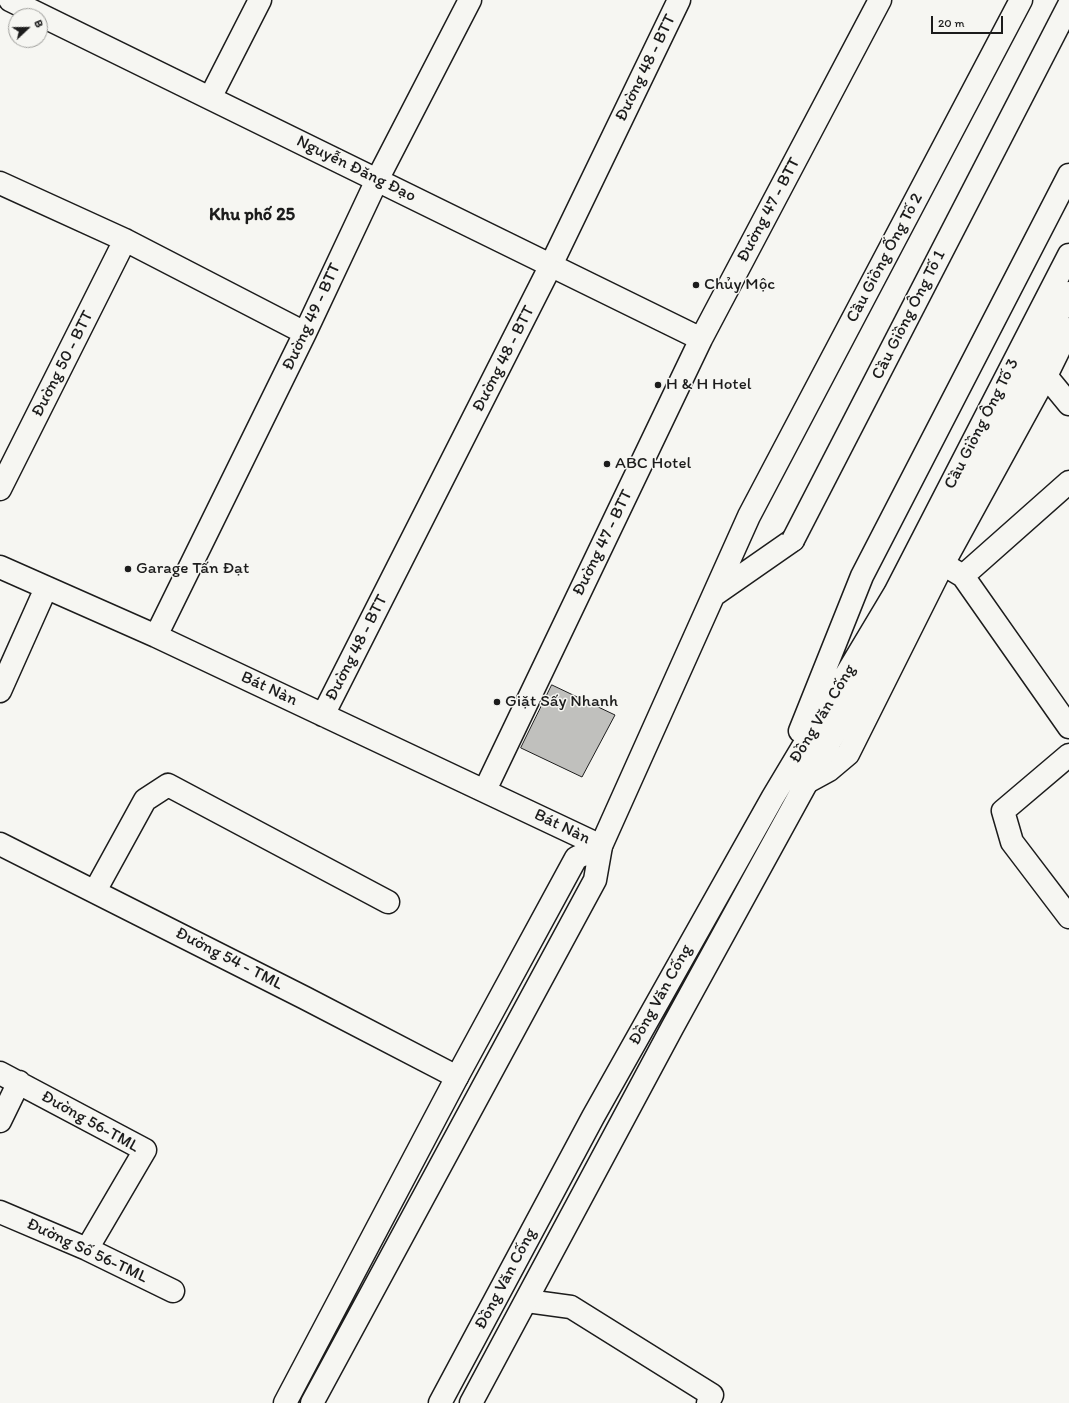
<!DOCTYPE html>
<html>
<head>
<meta charset="utf-8">
<style>
  body { margin:0 }
  #map { position:relative; width:1069px; height:1403px; overflow:hidden; background:#f6f6f2; font-family:Itim,sans-serif }
  canvas { display:block }
  .north { position:absolute; left:8px; top:8px; width:40px; height:40px; box-sizing:border-box; background:#f6f6f2; border:1px solid #9f9f9c; border-radius:50%; rotate:68deg; font-size:11px; font-weight:700; line-height:16px; text-align:center; color:#1c1c1c }
  .north::after { content:''; display:block; margin:auto; width:14px; height:18px; background:#1c1c1c; clip-path:polygon(50% 0,100% 100%,50% 72%,0 100%) }
  .scale { position:absolute; left:931px; top:16px; width:72px; height:18px; box-sizing:border-box; border:2px solid #1c1c1c; border-top:0; padding-left:5px; font-size:12px; line-height:14px; white-space:nowrap; color:#1c1c1c; -webkit-text-stroke:3px #f6f6f2; paint-order:stroke }
</style>
</head>
<body>
<div id="map">
<canvas width="1069" height="1403"></canvas>
<div class="north">B</div>
<div class="scale">20 m</div>
</div>
<script>
const g = document.querySelector('canvas').getContext('2d');
g.lineJoin = 'round';
function fillPath(path, color) { g.fillStyle = color; g.fill(path, 'evenodd'); }
function stroke(path, color, width, dash) { g.strokeStyle = color; g.lineWidth = width; g.lineCap = dash ? 'butt' : 'round'; g.setLineDash(dash || []); g.stroke(path); }
function write(font, color, halo, rows, align = 'center') {
  g.font = font + ' Itim,sans-serif'; g.lineWidth = 3; g.setLineDash([]); g.textBaseline = 'middle'; g.strokeStyle = halo; g.fillStyle = color; for (const [text, x, y, turn = 0] of rows) {
    g.save(); g.translate(x, y); g.rotate((+turn || 0) * Math.PI / 180); g.textAlign = isNaN(turn) ? turn : align; if (halo) g.strokeText(text, 0, 0); g.fillText(text, 0, 0); g.restore();
  }
}
const building = new Path2D(`
  M 552,685 L 615,715 L 582,777 L 521,748 Z`);
const minor = new Path2D(`
  M 10,0 L 701,339
  M 210,98 L 260,0
  M 0,183 L 125,240 L 305,333
  M 1046,376 L 1069,404
  M 0,489 L 125,240
  M 943,564 L 963,576 L 1069,727
  M 0,567 L 156,636 L 601,846
  M 963,576 L 1069,482
  M 156,636 L 305,333 L 377,180 L 470,0
  M 0,691 L 46,588
  M 323,715 L 551,265 L 679,0
  M 1069,755 L 1003,811 L 1012,842 L 1069,917
  M 807,782 L 829,770 L 848,754 L 943,564 L 1046,376 L 1069,329
  M 485,790 L 701,339 L 880,0
  M 0,844 L 305,998 L 457,1077
  M 95,891 L 145,800 L 168,785 L 388,902
  M 0,1073 L 145,1150 L 87,1249
  M 0,1121 L 19,1082
  M 0,1212 L 87,1249 L 173,1291
  M 527,1301 L 571,1307 L 712,1395 L 708,1403`);
const major = new Path2D(`
  M 714,595 L 793,540
  M 800,731 L 862,576 L 1069,175
  M 285,1403 L 457,1077 L 576,858 L 601,846
  M 312,1403 L 595,880 L 601,846 L 749,516 L 1021,0
  M 440,1403 L 593,1117 L 773,797 L 895,593 L 1069,255
  M 471,1403 L 672,1028 L 807,782 L 910,601 L 1069,293`);
const majorBridge = new Path2D(`
  M 793,540 L 1069,5`);
const markers = [
  [696,285,4,"#1c1c1c"],
  [658,385,4,"#1c1c1c"],
  [607,464,4,"#1c1c1c"],
  [128,569,4,"#1c1c1c"],
  [497,702,4,"#1c1c1c"]
];
const streetNames = [
  ["Đường 48 - BTT",646,68,-64],
  ["Nguyễn Đăng Đạo",356,169,26],
  ["Đường 47 - BTT",769,210,-62],
  ["Cầu Giồng Ống Tố 2",885,258,-62],
  ["Cầu Giồng Ông Tố 1",909,315,-63],
  ["Đường 49 - BTT",312,317,-65],
  ["Đường 48 - BTT",504,359,-63],
  ["Đường 50 - BTT",63,364,-63],
  ["Cầu Giồng Ông Tố 3",982,424,-63],
  ["Đường 47 - BTT",603,543,-64],
  ["Đường 48 - BTT",357,648,-63],
  ["Bát Nàn",269,689,25],
  ["Đồng Văn Cống",823,714,-59],
  ["Bát Nàn",562,827,26],
  ["Đường 54 - TML",229,959,27],
  ["Đồng Văn Cống",661,995,-61],
  ["Đường 56-TML",90,1122,29],
  ["Đường Số 56-TML",87,1251,25],
  ["Đồng Văn Cống",506,1279,-62]
];
const poiNames = [
  ["Chủy Mộc",704,285],
  ["H & H Hotel",666,385],
  ["ABC Hotel",615,464],
  ["Garage Tấn Đạt",136,569],
  ["Giặt Sấy Nhanh",505,702]
];
const neighbourhoodNames = [
  ["Khu phố 25",252,215]
];
fillPath(building, '#c0c0bd');
stroke(building, '#1c1c1c', 1);
stroke(minor, '#1c1c1c', 25);
stroke(major, '#1c1c1c', 25);
stroke(minor, '#f6f6f2', 22);
stroke(major, '#f6f6f2', 22);
stroke(majorBridge, '#1c1c1c', 25, []);
stroke(majorBridge, '#f6f6f2', 22);
for (const [x, y, r, color] of markers) { const dot = new Path2D(); dot.arc(x, y, r, 0, 2 * Math.PI); g.fillStyle = color; g.fill(dot); stroke(dot, '#f6f6f2', 1.5); }
write('17px', '#1c1c1c', '#f6f6f2', streetNames);
write('17px', '#1c1c1c', '#f6f6f2', poiNames, 'left');
write('bold 18px', '#1c1c1c', '#f6f6f2', neighbourhoodNames);
</script>
</body>
</html>
